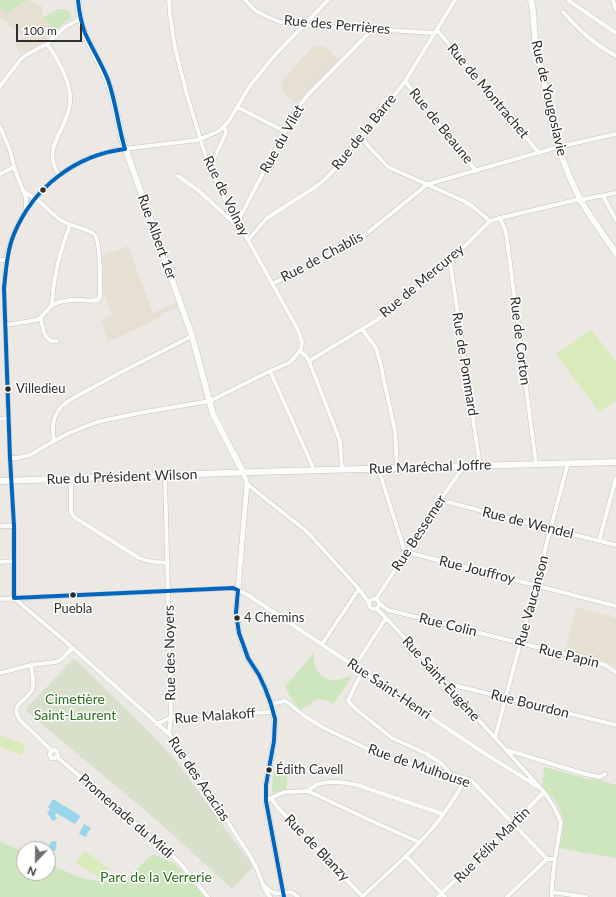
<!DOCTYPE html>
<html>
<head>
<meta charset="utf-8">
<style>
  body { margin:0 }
  #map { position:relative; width:616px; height:897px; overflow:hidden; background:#ece8e4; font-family:Lato,sans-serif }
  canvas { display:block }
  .north { position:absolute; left:16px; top:841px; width:40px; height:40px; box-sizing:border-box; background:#fff; border:1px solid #ababab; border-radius:50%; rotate:202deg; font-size:11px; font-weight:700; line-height:16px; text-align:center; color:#2e2e2e }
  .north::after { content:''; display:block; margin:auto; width:14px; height:18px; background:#706f6e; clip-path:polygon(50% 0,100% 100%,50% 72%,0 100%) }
  .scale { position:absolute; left:16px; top:24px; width:66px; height:18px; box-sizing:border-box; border:2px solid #2e2e2e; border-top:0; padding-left:5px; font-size:12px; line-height:14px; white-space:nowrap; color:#2e2e2e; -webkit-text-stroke:3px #fff; paint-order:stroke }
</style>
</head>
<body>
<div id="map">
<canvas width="616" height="897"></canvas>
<div class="north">N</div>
<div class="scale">100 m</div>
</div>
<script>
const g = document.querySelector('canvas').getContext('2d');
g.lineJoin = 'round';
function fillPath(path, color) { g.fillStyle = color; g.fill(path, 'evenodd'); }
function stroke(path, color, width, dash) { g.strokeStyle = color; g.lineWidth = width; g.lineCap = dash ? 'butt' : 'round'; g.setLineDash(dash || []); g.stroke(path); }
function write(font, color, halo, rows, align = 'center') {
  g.font = font + ' Lato,sans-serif'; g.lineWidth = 3; g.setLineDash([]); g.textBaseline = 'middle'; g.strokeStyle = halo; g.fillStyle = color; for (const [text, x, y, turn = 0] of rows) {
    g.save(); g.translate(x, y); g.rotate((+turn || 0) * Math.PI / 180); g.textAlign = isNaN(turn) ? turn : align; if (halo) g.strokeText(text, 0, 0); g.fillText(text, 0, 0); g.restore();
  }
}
const education = new Path2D(`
  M 0,0 L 29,0 L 42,6 L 42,18 L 57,30 L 45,41 L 29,50 L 18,52 L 16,44 L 23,37 L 0,17 Z
  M 314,46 L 325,46 L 339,60 L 295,104 L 282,91 L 282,80 Z
  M 128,246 L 153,313 L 176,302 L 178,308 L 160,314 L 161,317 L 108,342 L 101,320 L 112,315 L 104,294 L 102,255 Z
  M 576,607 L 616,618 L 616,666 L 596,658 L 565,650 Z`);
const green = new Path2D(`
  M 0,0 L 28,0 L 20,3 L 9,13 L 4,12 L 0,8 Z
  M 59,9 L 64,9 L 70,12 L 71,19 L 64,22 L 57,30 L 42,18 Z
  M 314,651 C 314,656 313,660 314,664 C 319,680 335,684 349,676 L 351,678 L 333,705 L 328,701 L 317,699 L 301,710 C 293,702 289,696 285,686 L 304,665 Z
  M 544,767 L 589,779 L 599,780 L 616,785 L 616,858 L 560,848 C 561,840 563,832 563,825 C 564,809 552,796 542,786 Z
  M 273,772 L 288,774 L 286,789 L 272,793 Z
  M 0,839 L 1,842 L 24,852 L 24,873 L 48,873 L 48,863 L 78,877 L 91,880 L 123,883 L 152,854 L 174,863 L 190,878 L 204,897 L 0,897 Z`);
const cemetery = new Path2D(`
  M 74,658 L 147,730 L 174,758 L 247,858 L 253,867 L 232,889 L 160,823 L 25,710 Z`);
const pitch = new Path2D(`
  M 591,329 L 616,362 L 616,400 L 600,412 L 556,354 Z
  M 0,735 L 25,745 L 21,755 L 0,747 Z
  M 84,851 L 101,862 L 93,874 L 76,863 Z
  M 101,863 L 108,867 L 101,879 L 94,874 Z`);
const water = new Path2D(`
  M 53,799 L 81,816 L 75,824 L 56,813 L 55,815 L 57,819 L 52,821 L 47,812 L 50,810 L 50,809 L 48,807 Z
  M 84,824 L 91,828 L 89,831 L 88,831 L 86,837 L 79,834 Z
  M 53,841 L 55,841 L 57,843 L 56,846 L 57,848 L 55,851 L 51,851 L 50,849 L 49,845 L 50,843 L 52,842 Z`);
const minor = new Path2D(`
  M 245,0 L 256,11 L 270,18 L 280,22 L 303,25 L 435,33
  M 568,0 L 616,33
  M 613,0 L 616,10
  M 563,12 C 580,31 594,44 616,56
  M 437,30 L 539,153
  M 47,44 C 58,59 72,84 70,103 C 68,130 40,147 59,175
  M 405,81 L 476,171
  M 0,87 L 3,82 L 21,59 L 26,55 L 47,44 L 65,27 L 80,19
  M 237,107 L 284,131
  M 0,127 L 10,150 L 15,170 L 26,198 L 26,208
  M 360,137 L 388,167 L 464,201 L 472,206 L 490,221
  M 210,167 L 226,133 L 224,126
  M 0,174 L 14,167
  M 178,176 L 199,191 L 234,223 L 237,223
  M 603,196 L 616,220
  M 500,218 L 506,232 L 536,464
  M 237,223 L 296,110 L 307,96 L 369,33 L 370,29
  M 248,240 L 267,218 L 317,186 L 325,179 L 333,171 L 404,83 L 455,0
  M 0,260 L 6,260
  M 450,261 L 480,466
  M 272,284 L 361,238 L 428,184 L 558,147 L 616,134
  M 52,305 C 53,278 60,251 70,225
  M 41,319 C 43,328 44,343 57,341
  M 6,325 L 37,320 C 43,317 46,311 50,307 C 55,302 65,301 71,300 C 80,299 93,303 99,299 L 100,296 C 100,284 101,244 95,235 C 92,230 71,226 64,222 C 53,216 46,206 36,199 C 31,196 27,194 23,190
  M 362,329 L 376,348 L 380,362 L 395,431 L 397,468
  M 299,351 L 306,356 L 309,361 L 340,441 L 342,470
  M 309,361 L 372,323 L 398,306 L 450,261 L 490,221 L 500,218 L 576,200 L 581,201 L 584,199 L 616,193
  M 270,371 L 312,465 L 313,471
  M 0,419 L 9,418
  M 54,441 C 52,430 52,420 58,411 C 64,401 78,396 88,390 C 122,371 157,354 192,336
  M 10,458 L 17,458 L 30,455 L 54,441 L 69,433 L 97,422 L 139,413 L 210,401 L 270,371 L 289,363 L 295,357 L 301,349 L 302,342 L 298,330 L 248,240 L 232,214 L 209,167 L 187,95 L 175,48 L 170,15 L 169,0
  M 380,469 L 381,477 L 403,546 L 405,550 L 414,554 L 616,606
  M 165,475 L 171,717 L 169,734
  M 71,478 L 71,512 L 74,517 L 139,558 C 149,562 157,562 168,563
  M 247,484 L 305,530 L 311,536 L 359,589 L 369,603
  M 441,499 L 444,501 L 551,529 L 616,545
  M 0,526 L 14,526
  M 599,541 L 616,478
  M 0,562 L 14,561
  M 0,599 L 233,588 L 238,590 L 248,595 L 484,753 L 540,788
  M 376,599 L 441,499 L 462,469 L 462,467
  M369 604a5 5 0 1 1 10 0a5 5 0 1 1-10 0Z
  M 379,603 L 388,610 L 588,660 L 605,665 L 616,672
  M 377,609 L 391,623 L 544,792 L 554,807 L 561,822 L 555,859 L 552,885 L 552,897
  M 322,644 L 359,589
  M 31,665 C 32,672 34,681 33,688 C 29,701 8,703 20,720 L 52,751 L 55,750 L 57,752 L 58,755 L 55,758 L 51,758 L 50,755 L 50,753 L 52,751
  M 355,666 L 386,618
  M 364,672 L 358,680 L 348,701 L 357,710 L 392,738 L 427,754 L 442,764 L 450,773
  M 0,673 L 31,665 L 55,662 L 59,661 L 73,648
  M 445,683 L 616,725
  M 271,704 L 284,701 L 287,702 L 303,715 L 322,727 L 372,751 L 388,757 L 471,780 L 547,859
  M 157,724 L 171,717 L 274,712
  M 495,738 L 568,463
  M 507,750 L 585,774 L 600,777 L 605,774
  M 57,757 L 162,846 L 180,863 L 208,897
  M 308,791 C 310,789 313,787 316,785 C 327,780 345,782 357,785 L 443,814
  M 271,798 L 278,808 L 363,897
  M 266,801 L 275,796 L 285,792 L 308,791 L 376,823 L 419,842
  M 406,856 L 445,897
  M 263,885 C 267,888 270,891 274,893 C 285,896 289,887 298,897
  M 552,892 L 586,897
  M 363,896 C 385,875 409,855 429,832 C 444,816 455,797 466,779
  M 270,897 L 265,890 L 257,869 L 250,856 L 180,748 L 169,734 L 66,642 L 14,598 L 14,526 L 10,458 L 4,288 L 5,271 L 7,255 L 13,235 L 19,222 L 29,205 L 47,186 L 59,175 L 84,160 L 101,154 L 116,150 L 198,140 L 219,131 L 229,121 L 249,87 L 274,56 L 328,0
  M 438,897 L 513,824 L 544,792
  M 507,897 L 547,859 L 555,859`);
const tertiary = new Path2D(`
  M 243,472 L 247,484 L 236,613 L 239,633 L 243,646 L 248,658 L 259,675 L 265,688 L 274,712 L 275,731 L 274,741 L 266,785 L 266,801 L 284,897`);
const secondary = new Path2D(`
  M 78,0 L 80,19 L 85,35 L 107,79 L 113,97 L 122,139 L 192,336 L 213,414 L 243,472
  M 531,0 L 533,11 L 535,39 L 558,147 L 570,178 L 581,201 L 589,214 L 616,253
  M 0,481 L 254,472 L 616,462`);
const bus1 = new Path2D(`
  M 78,0 C 79,11 81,22 85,33 C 92,49 102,64 108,80 C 116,102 118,126 125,149 C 75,155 33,188 14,234 C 7,251 6,270 4,288 L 10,458 L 14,526 L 14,598 L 233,588 L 238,590 L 236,613 L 239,633 L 248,658 L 259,675 L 265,688 L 271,704 L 275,719 L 274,741 L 266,785 L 266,801 L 284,897`);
const markers = [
  [43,190,3.5,"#2e2e2e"],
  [8,389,3.5,"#2e2e2e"],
  [73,595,3.5,"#2e2e2e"],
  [237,618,3.5,"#2e2e2e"],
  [269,770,3.5,"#2e2e2e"]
];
const busNames = [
  ["Villedieu",16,389],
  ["Puebla",73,609,"center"],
  ["4 Chemins",244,618],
  ["Édith Cavell",276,770]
];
const streetNames = [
  ["Rue des Perrières",337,25,5],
  ["Rue de Montrachet",488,91,50],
  ["Rue de Yougoslavie",549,98,77],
  ["Rue de Beaune",441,126,51],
  ["Rue de la Barre",364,132,-51],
  ["Rue du Vilet",282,139,-61],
  ["Rue de Volnay",226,196,64],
  ["Rue Albert 1er",157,237,70],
  ["Rue de Chablis",322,257,-28],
  ["Rue de Mercurey",422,281,-40],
  ["Rue de Corton",520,341,83],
  ["Rue de Pommard",465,364,81],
  ["Rue Maréchal Joffre",430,467,-2],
  ["Rue du Président Wilson",122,477,-2],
  ["Rue de Wendel",528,523,14],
  ["Rue Bessemer",419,533,-57],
  ["Rue Jouffroy",477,570,14],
  ["Rue Vaucanson",532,601,-75],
  ["Rue Colin",448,625,14],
  ["Rue des Noyers",170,653,-91],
  ["Rue Papin",569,656,14],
  ["Rue Saint-Eugène",441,679,48],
  ["Rue Saint-Henri",389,689,34],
  ["Rue Bourdon",530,704,14],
  ["Rue Malakoff",215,716,-4],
  ["Rue de Mulhouse",419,766,19],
  ["Rue des Acacias",199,779,56],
  ["Promenade du Midi",126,816,41],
  ["Rue Félix Martin",492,845,-45],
  ["Rue de Blanzy",317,848,46]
];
const parkNames = [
  ["Cimetière",75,699],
  ["Saint-Laurent",75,715],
  ["Parc de la Verrerie",156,877]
];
fillPath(education, '#e6e0d3');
fillPath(green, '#cee6be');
fillPath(cemetery, '#d8e0cc');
fillPath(pitch, '#d9eabb');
fillPath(water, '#99d6ec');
stroke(minor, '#c5c4c5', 5);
stroke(tertiary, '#c5c4c5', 6);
stroke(secondary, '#c5c4c5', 7);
stroke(minor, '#fcfcfb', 4);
stroke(tertiary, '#fcfcfb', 5);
stroke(secondary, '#fcfcfb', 6);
stroke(bus1, '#0065bd', 4);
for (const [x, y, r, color] of markers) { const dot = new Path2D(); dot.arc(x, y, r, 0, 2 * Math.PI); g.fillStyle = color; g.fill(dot); stroke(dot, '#fff', 1.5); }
write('13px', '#2e2e2e', '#fff', busNames, 'left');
write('14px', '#2e2e2e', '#fff', streetNames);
write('14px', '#2c6e1b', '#fff', parkNames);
</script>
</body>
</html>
